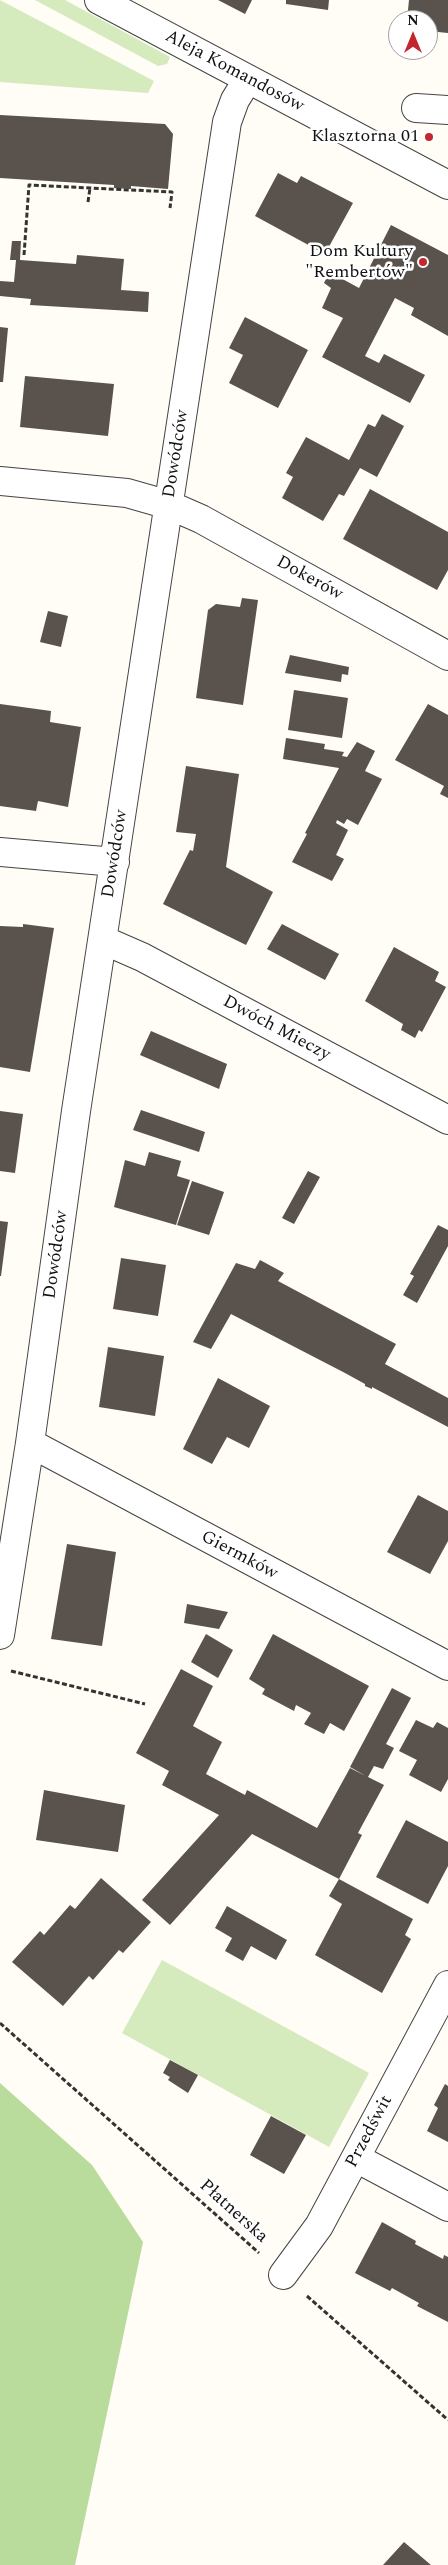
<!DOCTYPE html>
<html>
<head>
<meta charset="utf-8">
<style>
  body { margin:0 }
  #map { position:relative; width:448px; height:2565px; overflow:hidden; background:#fffdf5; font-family:Spectral,serif }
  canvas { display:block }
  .north { position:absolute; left:388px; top:10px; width:50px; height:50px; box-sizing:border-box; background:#fff; border:1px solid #a0a0a0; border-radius:50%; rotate:0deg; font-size:14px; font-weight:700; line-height:20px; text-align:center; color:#111 }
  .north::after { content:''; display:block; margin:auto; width:18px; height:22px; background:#c4262e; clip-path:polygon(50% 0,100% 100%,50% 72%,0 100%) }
</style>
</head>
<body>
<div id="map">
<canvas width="448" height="2565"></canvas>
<div class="north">N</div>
</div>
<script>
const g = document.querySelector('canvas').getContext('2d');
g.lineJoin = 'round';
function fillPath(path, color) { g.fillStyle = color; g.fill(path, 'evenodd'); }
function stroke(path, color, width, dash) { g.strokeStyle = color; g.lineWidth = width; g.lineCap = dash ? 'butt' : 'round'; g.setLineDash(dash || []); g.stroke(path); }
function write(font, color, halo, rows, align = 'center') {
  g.font = font + ' Spectral,serif'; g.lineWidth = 5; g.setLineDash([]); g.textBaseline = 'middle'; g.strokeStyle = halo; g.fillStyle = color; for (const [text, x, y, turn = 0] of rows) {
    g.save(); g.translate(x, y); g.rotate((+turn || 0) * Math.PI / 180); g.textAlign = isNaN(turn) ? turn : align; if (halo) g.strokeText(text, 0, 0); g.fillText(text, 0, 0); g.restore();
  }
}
const green = new Path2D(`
  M 0,0 L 154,81 L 148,93 L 0,82 Z
  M 35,0 L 65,0 L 170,57 L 167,64 L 158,66 Z
  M 162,1960 L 369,2073 L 329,2147 L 122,2033 Z`);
const forest = new Path2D(`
  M 0,2083 L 92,2165 L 143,2242 L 75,2565 L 0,2565 Z`);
const building = new Path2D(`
  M 218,0 L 252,0 L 245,14 Z
  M 286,0 L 329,0 L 328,10 L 286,4 Z
  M 409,0 L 448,0 L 448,33 L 428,31 L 428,20 L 407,20 Z
  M 0,115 L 165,124 L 173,134 L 168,189 L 131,186 L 131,189 L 114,188 L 114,185 L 0,178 Z
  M 278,173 L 297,183 L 301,176 L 353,203 L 325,254 L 255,216 Z
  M 391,225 L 448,255 L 448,336 L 411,315 L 414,308 L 395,298 L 365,356 L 379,363 L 384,354 L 425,375 L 410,403 L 322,357 L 343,318 L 322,308 L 331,288 L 324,283 L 328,275 L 336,279 L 337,276 L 359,288 Z
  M 12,241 L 21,241 L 20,260 L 76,264 L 77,255 L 124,259 L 121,290 L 149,292 L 148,312 L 30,305 L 31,299 L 0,296 L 0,281 L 14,282 L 16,260 L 10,260 Z
  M 245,317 L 308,350 L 278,408 L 229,383 L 243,355 L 229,348 Z
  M 0,327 L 8,328 L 3,382 L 0,382 Z
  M 25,376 L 114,384 L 108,436 L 20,427 Z
  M 382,414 L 404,426 L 377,477 L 360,468 L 344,496 L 339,494 L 323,521 L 282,498 L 293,477 L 286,473 L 306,437 L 349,460 L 368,424 L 375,427 Z
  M 370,489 L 448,532 L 448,570 L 437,590 L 343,539 Z
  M 242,598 L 258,600 L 243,705 L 196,698 L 208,610 L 216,604 L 240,607 Z
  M 48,611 L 68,616 L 61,647 L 40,642 Z
  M 290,655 L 349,667 L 348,675 L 342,674 L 341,682 L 285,673 Z
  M 294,690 L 348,698 L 342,738 L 288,730 Z
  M 0,704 L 51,711 L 50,722 L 81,727 L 68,807 L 38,801 L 36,811 L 0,806 Z
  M 428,704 L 448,715 L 448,798 L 440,794 L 444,786 L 395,760 Z
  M 286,738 L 325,744 L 324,749 L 344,752 L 342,756 L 347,757 L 357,742 L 375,751 L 365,771 L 382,779 L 358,825 L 347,819 L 344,824 L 337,820 L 336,823 L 348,830 L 336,855 L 344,859 L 332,881 L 292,862 L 307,834 L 305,833 L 339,768 L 283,759 Z
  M 186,766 L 239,774 L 226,867 L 273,892 L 246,945 L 163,904 L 190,850 L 193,851 L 196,834 L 176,832 Z
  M 23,924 L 54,928 L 30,1072 L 0,1067 L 0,926 L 23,927 Z
  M 282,924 L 339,954 L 325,980 L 267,949 Z
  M 394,947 L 439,972 L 435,981 L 446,987 L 422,1032 L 419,1030 L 415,1038 L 401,1030 L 403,1024 L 365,1001 Z
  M 151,1031 L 227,1064 L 219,1089 L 140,1055 Z
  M 141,1110 L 205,1132 L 199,1152 L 133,1130 Z
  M 0,1111 L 23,1114 L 15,1173 L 0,1171 Z
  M 149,1152 L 181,1161 L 177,1176 L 190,1180 L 176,1225 L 114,1207 L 125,1160 L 145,1166 Z
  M 308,1171 L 320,1177 L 294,1224 L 282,1218 Z
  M 192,1181 L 224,1192 L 209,1235 L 177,1225 Z
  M 0,1221 L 8,1222 L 1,1276 L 0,1276 Z
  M 438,1225 L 448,1230 L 448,1246 L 417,1303 L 403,1295 L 414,1276 L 410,1274 Z
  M 121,1258 L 166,1265 L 158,1316 L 113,1309 Z
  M 260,1260 L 284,1273 L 278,1281 L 396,1344 L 385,1364 L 448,1398 L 448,1427 L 372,1387 L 372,1389 L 365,1386 L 365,1384 L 345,1373 L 231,1314 L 211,1349 L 193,1342 L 236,1263 L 255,1269 Z
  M 108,1347 L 164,1356 L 155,1416 L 99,1407 Z
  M 218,1378 L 270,1406 L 249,1448 L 227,1437 L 212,1464 L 183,1449 Z
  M 418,1495 L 448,1511 L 448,1541 L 430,1574 L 387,1552 Z
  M 67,1544 L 116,1552 L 102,1646 L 51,1639 Z
  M 187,1604 L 228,1612 L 219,1629 L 184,1623 Z
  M 206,1634 L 233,1650 L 218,1678 L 191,1662 Z
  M 273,1634 L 369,1686 L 344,1731 L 330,1723 L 324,1734 L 304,1724 L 311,1713 L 296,1705 L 294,1711 L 262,1694 L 265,1689 L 249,1679 Z
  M 181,1669 L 213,1686 L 193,1726 L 222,1742 L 206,1774 L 245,1795 L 247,1790 L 317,1828 L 350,1768 L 366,1776 L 350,1767 L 392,1688 L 411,1698 L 386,1744 L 394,1748 L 383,1769 L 374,1766 L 368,1777 L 384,1785 L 358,1833 L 362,1835 L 339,1879 L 413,1919 L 405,1935 L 411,1939 L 382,1993 L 315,1955 L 342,1904 L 329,1896 L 339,1879 L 252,1834 L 170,1925 L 142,1900 L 219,1815 L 162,1785 L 169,1771 L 136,1753 Z
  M 416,1720 L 433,1728 L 437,1722 L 448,1728 L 448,1779 L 441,1792 L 409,1775 L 417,1760 L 399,1751 Z
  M 44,1790 L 125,1805 L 118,1852 L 36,1840 Z
  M 406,1820 L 448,1842 L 448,1866 L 428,1904 L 376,1877 Z
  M 101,1878 L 151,1922 L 123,1953 L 119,1950 L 93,1980 L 89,1976 L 63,2006 L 12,1962 L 40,1931 L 44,1935 L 70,1905 L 75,1909 Z
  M 227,1906 L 287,1940 L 276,1960 L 251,1946 L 243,1961 L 225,1951 L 232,1938 L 215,1928 Z
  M 170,2060 L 198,2075 L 188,2093 L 168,2080 L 170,2077 L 163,2073 Z
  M 445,2084 L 448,2086 L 448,2142 L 427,2131 L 438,2108 L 434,2105 Z
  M 271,2116 L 306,2135 L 284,2174 L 250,2155 Z
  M 382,2222 L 416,2241 L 415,2244 L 443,2259 L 444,2255 L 448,2257 L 448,2322 L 417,2306 L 419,2303 L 392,2288 L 390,2291 L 355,2273 Z
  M 404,2542 L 431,2565 L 383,2565 Z`);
const path = new Path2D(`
  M 88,202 L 90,188
  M 24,255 L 29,185 L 172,192 L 170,208
  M 11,1671 L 145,1704
  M 0,2023 L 259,2253
  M 307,2296 L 448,2420`);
const minor = new Path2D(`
  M 99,0 L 448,185
  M 416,108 L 448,110
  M 0,481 L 127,493 L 169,505 L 201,519 L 448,656
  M 0,852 L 115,862
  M 103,940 L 142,957 L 448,1120
  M 30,1443 L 448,1666
  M 0,1635 L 30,1443 L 76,1111 L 227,122 L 235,100 L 248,79
  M 356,2158 L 448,2207
  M 283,2275 L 319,2226 L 448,1985`);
const markers = [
  [429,137,5,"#c4262e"],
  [423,262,5,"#c4262e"]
];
const streetNames = [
  ["Aleja Komandosów",234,72,28],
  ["Dowódców",177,454,-81],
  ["Dokerów",309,579,29],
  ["Dowódców",116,854,-81],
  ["Dwóch Mieczy",276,1029,28],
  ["Dowódców",57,1255,-82],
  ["Giermków",239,1556,28],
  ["Przedświt",370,2132,-62],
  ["Płatnerska",233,2212,42]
];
const poiNames = [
  ["Klasztorna 01",419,137],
  ["Dom Kultury",413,252],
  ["\"Rembertów\"",413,273]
];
fillPath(green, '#d5ebbd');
fillPath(forest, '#b9dc9c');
fillPath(building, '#5a524d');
stroke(minor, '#444', 30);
stroke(path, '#333', 3, [5, 2.5]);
stroke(minor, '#fff', 28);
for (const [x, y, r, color] of markers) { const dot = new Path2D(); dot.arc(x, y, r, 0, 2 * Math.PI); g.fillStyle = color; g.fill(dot); stroke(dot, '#fff', 2); }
write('18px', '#111', '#fff', streetNames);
write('18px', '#111', '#fff', poiNames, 'right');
</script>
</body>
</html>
